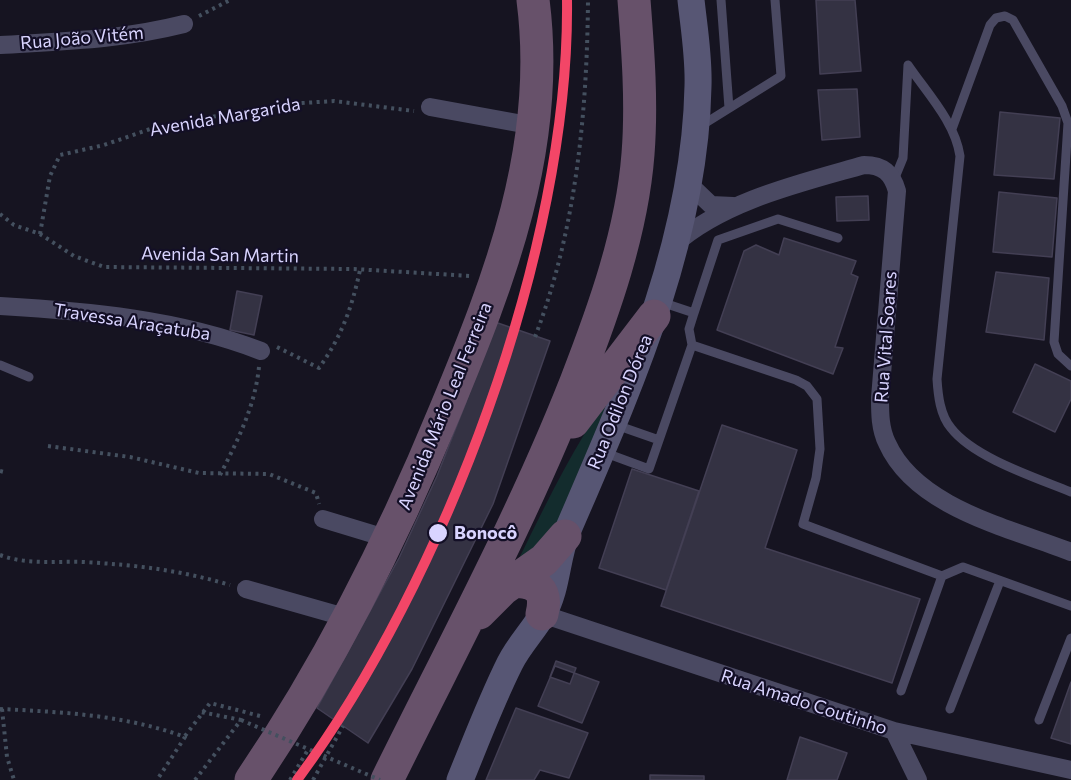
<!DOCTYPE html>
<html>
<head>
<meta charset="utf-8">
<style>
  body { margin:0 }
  canvas { display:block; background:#161421 }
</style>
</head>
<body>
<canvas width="1071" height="780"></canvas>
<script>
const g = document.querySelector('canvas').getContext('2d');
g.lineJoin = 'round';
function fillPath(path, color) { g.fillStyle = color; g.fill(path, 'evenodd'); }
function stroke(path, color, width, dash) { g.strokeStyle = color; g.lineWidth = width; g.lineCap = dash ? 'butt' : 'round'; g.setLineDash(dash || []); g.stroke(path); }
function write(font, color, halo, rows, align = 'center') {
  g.font = font + ' Commissioner,sans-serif'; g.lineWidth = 4.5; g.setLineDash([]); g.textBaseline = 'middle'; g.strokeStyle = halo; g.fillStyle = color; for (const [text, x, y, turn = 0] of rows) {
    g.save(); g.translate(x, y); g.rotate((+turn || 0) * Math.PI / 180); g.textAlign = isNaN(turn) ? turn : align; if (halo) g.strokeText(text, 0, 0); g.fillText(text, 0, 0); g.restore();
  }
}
const green = new Path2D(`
  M 618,383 L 548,547 L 513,571 C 545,506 575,442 618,383 Z`);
const building = new Path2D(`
  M 816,0 L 855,0 L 861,71 L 820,74 Z
  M 857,89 L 860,137 L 822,140 L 818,90 Z
  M 1000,112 L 1060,118 L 1054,179 L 994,175 Z
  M 999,192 L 1057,198 L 1052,257 L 993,252 Z
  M 868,196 L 869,220 L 837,221 L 836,197 Z
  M 784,238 L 856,261 L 851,274 L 858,277 L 835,347 L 843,348 L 833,374 L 717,330 L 744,251 L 756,245 L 779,255 Z
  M 996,272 L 1049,278 L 1044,340 L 986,332 Z
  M 237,291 L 262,296 L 254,335 L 230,330 Z
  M 492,321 L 550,341 L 493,504 L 412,669 L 368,743 L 317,708 L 399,558 L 437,476 L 466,402 Z
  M 1035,364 L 1071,381 L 1071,399 L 1055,432 L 1013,412 Z
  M 722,425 L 797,450 L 765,548 L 920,599 L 892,683 L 661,606 Z
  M 632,469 L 699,491 L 666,590 L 599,568 Z
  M 556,661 L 576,668 L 570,684 L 550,677 Z
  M 555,666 L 599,682 L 582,723 L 538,706 Z
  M 1071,682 L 1071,744 L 1051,738 Z
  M 516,708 L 588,733 L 569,778 L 540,770 L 534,780 L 486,780 Z
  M 800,737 L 847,753 L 837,780 L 787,780 Z
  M 650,775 L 704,776 L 704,780 L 650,780 Z`);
const path = new Path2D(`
  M 199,16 L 230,0
  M 0,214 L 14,225 L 40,234 L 74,256 L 104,267 L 354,269 L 471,276
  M 40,234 L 50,176 L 60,155 L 104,145 L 159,126 L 287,104 L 334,101 L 414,111
  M 535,337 C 576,230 587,114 588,0
  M 277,347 L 319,368 C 342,336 352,307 360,270
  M 48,446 L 130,457 L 199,473 L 269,474 L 316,493 L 319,504
  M 0,471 L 4,472
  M 220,475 C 238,440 255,406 259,367
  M 0,555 C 27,565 55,561 83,562 C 136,565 180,570 230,585
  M 0,709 C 63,712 125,715 185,737 L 157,780
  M 2,709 L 7,757 L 14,780
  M 185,736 L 210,703 L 264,717
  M 195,780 L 241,720 L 201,712
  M 290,780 L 309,748
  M 313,780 L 343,726`);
const lane = new Path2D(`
  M 721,0 L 729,108
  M 908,65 C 927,93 955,122 960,156 L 937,379 C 938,395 940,415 951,428 C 974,458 1037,478 1071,492
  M 699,127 L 781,76 L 775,0
  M 952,129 L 990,25 L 996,18 L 1005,16 L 1013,20 L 1062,106 L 1068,123 L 1054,342 L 1058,354 L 1071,366
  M 894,180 L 903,158 L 908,65
  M 694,313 L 718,240 L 778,219 L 838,238
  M 692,345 L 796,380 L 807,386 L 817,399 L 820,449 L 816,478 L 803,524 L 942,576 L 963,567 L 1071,606
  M 0,365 L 29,377
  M 616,425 L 659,440
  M 603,452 L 649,469 L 692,345 L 689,329 L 694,313 L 661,302
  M 901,691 L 942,576
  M 950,709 L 1000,581
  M 1039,720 L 1071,638`);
const street = new Path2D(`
  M 0,45 C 65,41 120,40 184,24
  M 430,107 L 534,126
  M 688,183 L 711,205 L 733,206
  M 674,245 C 723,201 801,183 864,165 C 883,165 892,173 897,191 L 880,398 C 880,413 880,429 887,443 C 916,508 1010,528 1071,552
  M 0,306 C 87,311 179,319 261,351
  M 323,519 L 389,539
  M 246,589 L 348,618
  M 542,614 L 894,731 L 1071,770
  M 894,731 L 918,780`);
const secondary = new Path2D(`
  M 460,780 C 476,741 491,701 510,663 C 519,645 533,631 543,614 C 558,587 556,558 567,532 C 628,390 695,243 698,86 C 699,57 694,28 691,0`);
const highway = new Path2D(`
  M 573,422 L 654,316
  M 513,581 C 536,582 548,589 542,614
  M 479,613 L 503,589 L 544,560 L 565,536
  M 251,780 C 329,665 392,540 445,411 C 500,279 552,146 533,0
  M 387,780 C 452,648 522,519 576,382 C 604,310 632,232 638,154 C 642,103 638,51 634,0`);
const pathBridge = new Path2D(`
  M 241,720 L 380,780`);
const metro1 = new Path2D(`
  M 297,780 C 444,582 570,248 567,0`);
const markers = [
  [438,533,10,"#d9d4ff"]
];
const streetNames = [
  ["Rua João Vitém",82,38,-5],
  ["Avenida Margarida",225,117,-10],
  ["Avenida San Martin",220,255,1],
  ["Travessa Araçatuba",132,322,9],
  ["Rua Vital Soares",886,337,-86],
  ["Rua Odilon Dórea",620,402,-68],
  ["Avenida Mário Leal Ferreira",445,406,-68],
  ["Rua Amado Coutinho",804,702,18]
];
const stopNames = [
  ["Bonocô",454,533]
];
fillPath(green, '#132c2d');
fillPath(building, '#343243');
stroke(building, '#433f54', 1.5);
stroke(path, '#44505f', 4, [3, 4.5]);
stroke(lane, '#4a4962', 9);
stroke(street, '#4a4962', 18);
stroke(secondary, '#575674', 27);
stroke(highway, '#67516a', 33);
stroke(pathBridge, '#44505f', 4, [3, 4.5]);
stroke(metro1, '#f34667', 10);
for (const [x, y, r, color] of markers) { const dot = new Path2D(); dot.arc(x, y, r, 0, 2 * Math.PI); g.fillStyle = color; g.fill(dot); stroke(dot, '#130f26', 2); }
write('18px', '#d9d4ff', '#130f26', streetNames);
write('bold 18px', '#d9d4ff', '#130f26', stopNames, 'left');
</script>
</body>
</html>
